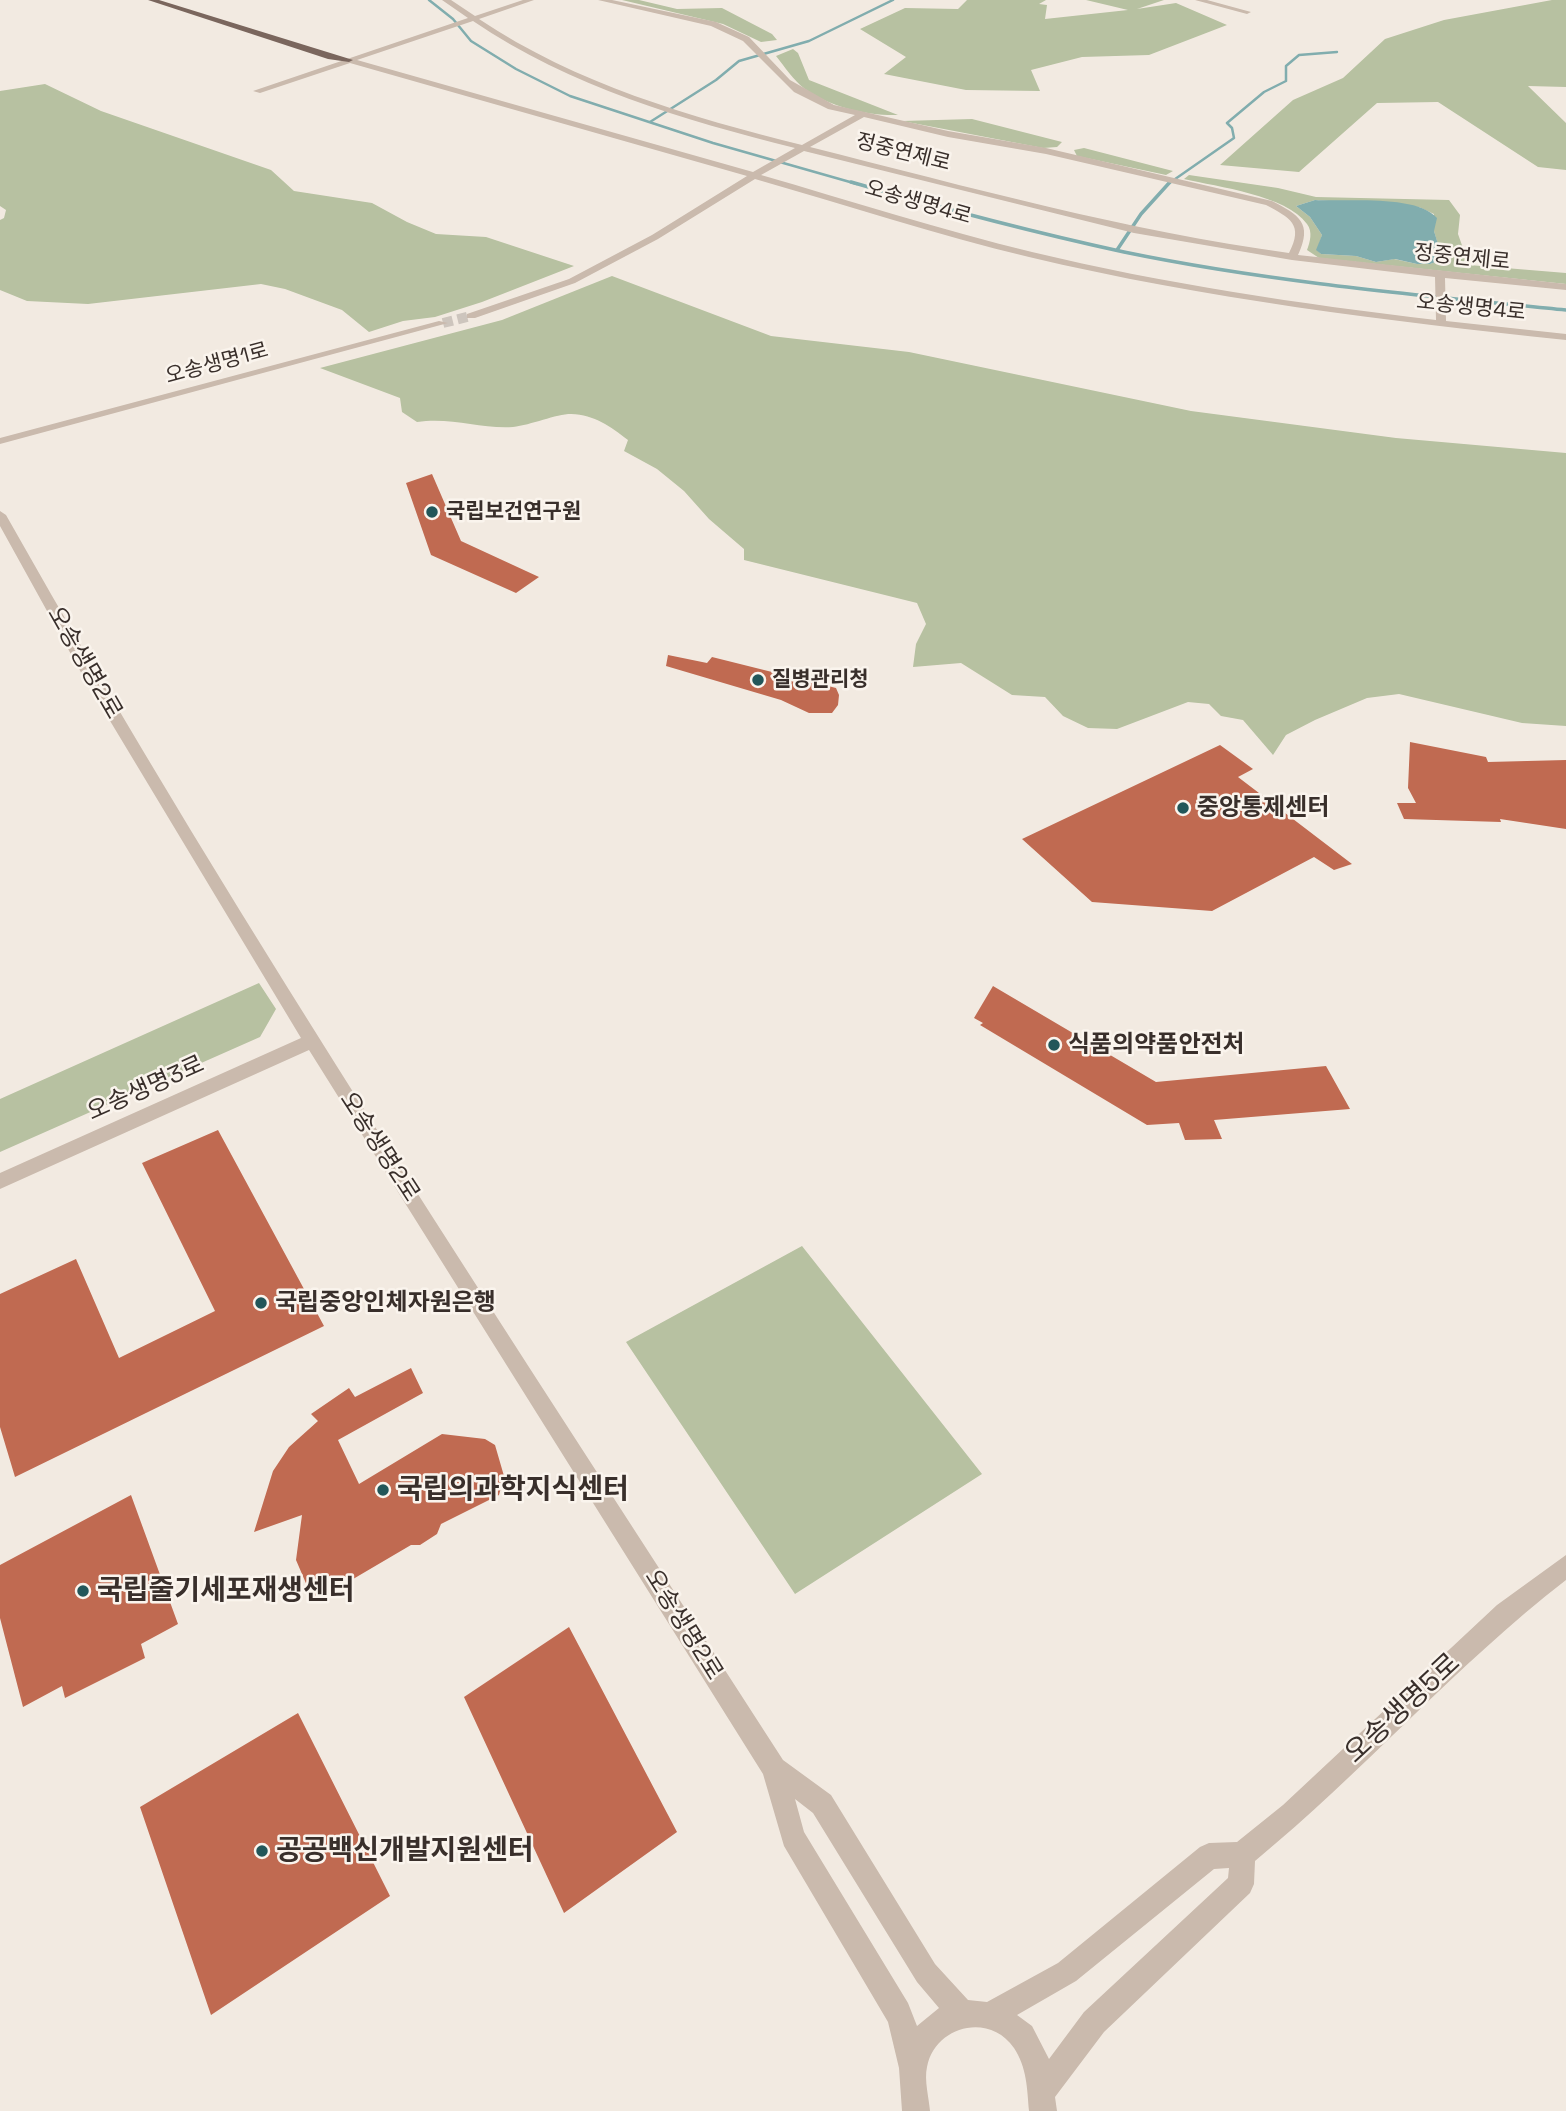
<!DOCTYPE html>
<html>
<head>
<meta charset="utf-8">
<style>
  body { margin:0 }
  canvas { display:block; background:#f2eae1 }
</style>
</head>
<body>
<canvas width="1566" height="2111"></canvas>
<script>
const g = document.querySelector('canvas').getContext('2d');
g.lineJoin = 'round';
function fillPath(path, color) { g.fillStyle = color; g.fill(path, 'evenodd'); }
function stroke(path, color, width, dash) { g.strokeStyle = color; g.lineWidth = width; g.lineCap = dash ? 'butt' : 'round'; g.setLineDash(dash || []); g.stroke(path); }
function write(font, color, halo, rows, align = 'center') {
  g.font = font + ' "Space Grotesk","Noto Sans KR",sans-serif'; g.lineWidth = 5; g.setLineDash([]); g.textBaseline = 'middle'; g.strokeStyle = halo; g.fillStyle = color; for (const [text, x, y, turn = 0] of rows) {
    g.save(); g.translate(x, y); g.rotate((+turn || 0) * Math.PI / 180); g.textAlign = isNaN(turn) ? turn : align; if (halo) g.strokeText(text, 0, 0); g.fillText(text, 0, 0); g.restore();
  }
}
const green = new Path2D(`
  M 622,0 L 639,0 L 677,9 L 722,8 L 772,34 L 777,40 L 761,42 L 723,24 Z
  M 967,0 L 1046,0 L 1039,4 L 1047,5 L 1045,19 L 1128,10 L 1086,0 L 1164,0 L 1137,9 L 1176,3 L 1227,25 L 1149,55 L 1082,57 L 1031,70 L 1040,91 L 966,90 L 884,74 L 906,57 L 860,29 L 905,8 L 958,9 Z
  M 1552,0 L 1566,0 L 1566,87 L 1528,86 L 1566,123 L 1566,170 L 1538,167 L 1438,102 L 1377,103 L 1299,172 L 1220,165 L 1293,100 L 1343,78 L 1385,39 L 1444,20 Z
  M 793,49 L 798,53 L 809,80 L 898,115 C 869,116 829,107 805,89 C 793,80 785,67 776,56 Z
  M 45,84 L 101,111 L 271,170 L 294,191 L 372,203 L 407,222 L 436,234 L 486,237 L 574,266 L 482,302 L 435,317 L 403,321 L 369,332 L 342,310 L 285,289 L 261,284 L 88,304 L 27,301 L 0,290 L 0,220 L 4,218 L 6,210 L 0,206 L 0,91 Z
  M 972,119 L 1062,142 L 1057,147 L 1043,148 L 902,121 Z
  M 1084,148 L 1173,171 L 1166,175 L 1077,156 L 1074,150 Z
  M 1189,175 L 1278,188 L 1316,197 L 1449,200 L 1460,215 L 1458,234 L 1469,265 L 1566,273 L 1566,284 L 1319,258 L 1307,250 C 1310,242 1313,232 1307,224 C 1286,195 1218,187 1184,179 ZM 1315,200 L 1419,207 L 1434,214 L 1434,231 L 1441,255 L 1438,261 L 1430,264 L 1417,264 L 1394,259 L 1376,262 L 1356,256 L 1321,254 L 1317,250 L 1322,235 L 1310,217 L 1296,206 Z
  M 612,276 L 771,336 L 909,352 L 1191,411 L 1396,438 L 1566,453 L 1566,726 L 1522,723 L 1399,694 L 1367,698 L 1315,720 L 1286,735 L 1273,755 L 1243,720 L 1221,716 L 1209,704 L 1188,702 L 1117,729 L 1088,728 L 1063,716 L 1045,697 L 1012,695 L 961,663 L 913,667 L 916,644 L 926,624 L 917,603 L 744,560 L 744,549 L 709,519 L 684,491 L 657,469 L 624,451 L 628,440 C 610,426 595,415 571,414 C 556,414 531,425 513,427 C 480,429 452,417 417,422 L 402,412 L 400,398 L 320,368 L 502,320 Z
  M 259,983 L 276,1009 L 260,1037 L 0,1152 L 0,1099 Z
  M 802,1246 L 982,1474 L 795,1594 L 626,1342 Z`);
const water = new Path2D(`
  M 1315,200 C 1346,202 1416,194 1437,218 L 1434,231 L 1441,254 L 1438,261 L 1430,264 L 1417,264 L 1395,259 L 1376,262 L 1356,256 L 1321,254 L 1316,250 L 1322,235 L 1310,217 L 1296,206 Z`);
const streamFar1 = new Path2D(`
  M 429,0 L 453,19 L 471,41 L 516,69 L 570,96 L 713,143 L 857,184
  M 650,122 L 716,80 L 739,61 L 809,41 L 893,0
  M 1168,184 L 1234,138 L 1232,128 L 1227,123 L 1264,92 L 1286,81 L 1286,66 L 1299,55 L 1337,52`);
const stream = new Path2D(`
  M 851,182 C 941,208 1032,232 1124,252 C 1269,282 1418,295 1566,310
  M 1117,250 L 1141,214 L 1170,182`);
const building = new Path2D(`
  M 432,474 L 461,541 L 539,577 L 516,593 L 431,555 L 406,483 Z
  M 668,655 L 707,663 L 712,657 L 836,688 L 839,695 L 838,705 L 832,713 L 809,713 L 781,700 L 666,666 Z
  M 1410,742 L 1486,757 L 1488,762 L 1566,760 L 1566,829 L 1500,819 L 1501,822 L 1404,819 L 1397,803 L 1416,803 L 1408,788 Z
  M 1220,745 L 1253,769 L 1238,777 L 1352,864 L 1334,870 L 1314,857 L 1212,911 L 1092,902 L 1022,839 Z
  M 993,986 L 1156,1082 L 1326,1066 L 1350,1109 L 1214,1120 L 1222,1139 L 1185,1140 L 1179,1123 L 1147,1125 L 980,1025 L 983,1023 L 974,1018 Z
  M 218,1130 L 324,1326 L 15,1477 L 0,1427 L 0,1294 L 76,1259 L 119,1358 L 215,1311 L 142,1163 Z
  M 411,1368 L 423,1393 L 338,1440 L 359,1484 L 442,1434 L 485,1439 L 495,1445 L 504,1476 L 499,1495 L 441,1524 L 437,1534 L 420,1545 L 411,1545 L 314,1602 L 296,1560 L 302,1515 L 254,1532 L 273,1471 L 289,1447 L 318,1421 L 311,1414 L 349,1388 L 355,1397 Z
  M 131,1495 L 178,1624 L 141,1644 L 145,1658 L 65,1698 L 62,1686 L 23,1707 L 0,1618 L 0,1565 Z
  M 569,1627 L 677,1832 L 564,1913 L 464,1697 Z
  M 298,1713 L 390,1896 L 211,2015 L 140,1807 Z`);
const minorTunnel = new Path2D(`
  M 443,323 L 471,316`);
const minor = new Path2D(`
  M 442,0 L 451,0 L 475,16 L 523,0 L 534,0 L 479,19 C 576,84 690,117 802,145 L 855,115 L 828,109 L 794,92 L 743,41 L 711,26 L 598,0 L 612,0 L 716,22 L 749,37 L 790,80 L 834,105 L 948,131 L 1046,148 L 1272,201 C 1299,215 1313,223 1298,255 L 1566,284 L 1566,290 L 1445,278 L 1446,321 L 1566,334 L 1566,340 C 1387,321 1206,299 1029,257 C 937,235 846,205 755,179 L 658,239 L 575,283 L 475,318 L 467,318 L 467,314 L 569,279 L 652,235 L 747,176 L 350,63 L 260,93 L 253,91 L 468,18 ZM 473,21 C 570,87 684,120 795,148 L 753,172 L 357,60 ZM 864,117 L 948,137 L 1046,154 L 1266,205 C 1290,218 1304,224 1289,253 C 1127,231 969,187 810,147 ZM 804,151 L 1134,233 L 1292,260 L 1435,277 L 1436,320 C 1301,304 1165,284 1032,252 C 941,230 851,201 761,175 Z
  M 1195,0 L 1207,0 L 1251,12 L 1247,14 Z
  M 439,321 L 448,323 L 0,444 L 0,438 Z
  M 0,511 L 6,515 C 246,941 519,1349 783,1760 L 831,1795 L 935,1964 L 968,2000 L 987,2002 L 1058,1963 L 1200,1847 L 1209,1843 L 1237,1842 L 1283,1805 L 1497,1605 L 1566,1555 L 1566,1580 C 1455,1666 1363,1772 1255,1861 L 1254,1884 L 1250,1893 L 1104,2032 L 1055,2097 L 1057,2111 L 1029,2111 C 1027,2088 1027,2068 1014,2048 C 989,2012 935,2026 927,2067 C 924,2080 929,2098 930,2111 L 902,2111 L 899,2068 L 888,2022 L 784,1846 L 763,1774 L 309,1050 L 0,1189 L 0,1173 L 301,1038 L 83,676 L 0,526 ZM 795,1799 L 813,1813 L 917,1982 L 939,2008 L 917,2026 L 908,2003 L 804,1832 ZM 1229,1868 L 1228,1878 L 1084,2012 L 1049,2059 L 1032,2026 L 1017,2015 L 1076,1981 L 1214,1869 Z`);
const major = new Path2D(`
  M 148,0 L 159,0 L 353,60 L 349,62 L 328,59 Z`);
const markers = [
  [432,512,7,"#225659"],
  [758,680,7,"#225659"],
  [1183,808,7,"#225659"],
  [1054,1045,7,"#225659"],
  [261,1303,7,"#225659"],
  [383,1490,7,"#225659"],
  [83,1591,7,"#225659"],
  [262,1851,7,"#225659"]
];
const farStreetnames = [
  ["정중연제로",903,153,14],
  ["오송생명4로",918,203,16],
  ["정중연제로",1462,258,6],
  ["오송생명4로",1471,308,6],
  ["오송생명1로",217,364,-15]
];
const farPoinames = [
  ["국립보건연구원",446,512],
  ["질병관리청",772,680]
];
const streetNames = [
  ["오송생명2로",84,663,60],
  ["오송생명3로",146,1089,-24],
  ["오송생명2로",379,1147,57],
  ["오송생명2로",683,1625,58]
];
const poiNames = [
  ["중앙통제센터",1197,808],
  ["식품의약품안전처",1068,1045],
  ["국립중앙인체자원은행",275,1303]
];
const nearPoinames = [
  ["국립의과학지식센터",397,1490],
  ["국립줄기세포재생센터",97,1591],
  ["공공백신개발지원센터",276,1851]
];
const nearStreetnames = [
  ["오송생명5로",1403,1709,-43]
];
fillPath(green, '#b7c1a1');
fillPath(water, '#81adae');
stroke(streamFar1, '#81adae', 2.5);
stroke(stream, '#81adae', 3.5);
fillPath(building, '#c06a51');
stroke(minorTunnel, '#cdc5bd', 10, [10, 5]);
fillPath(minor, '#cabaad');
fillPath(major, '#7a665d');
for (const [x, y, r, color] of markers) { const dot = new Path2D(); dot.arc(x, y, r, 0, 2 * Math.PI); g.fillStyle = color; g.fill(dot); stroke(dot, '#faf4ed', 2.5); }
write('21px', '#392f2b', '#faf4ed', farStreetnames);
write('bold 21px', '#392f2b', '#faf4ed', farPoinames, 'left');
write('24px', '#392f2b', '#faf4ed', streetNames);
write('bold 24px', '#392f2b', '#faf4ed', poiNames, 'left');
write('bold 28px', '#392f2b', '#faf4ed', nearPoinames, 'left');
write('28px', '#392f2b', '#faf4ed', nearStreetnames);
</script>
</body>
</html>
